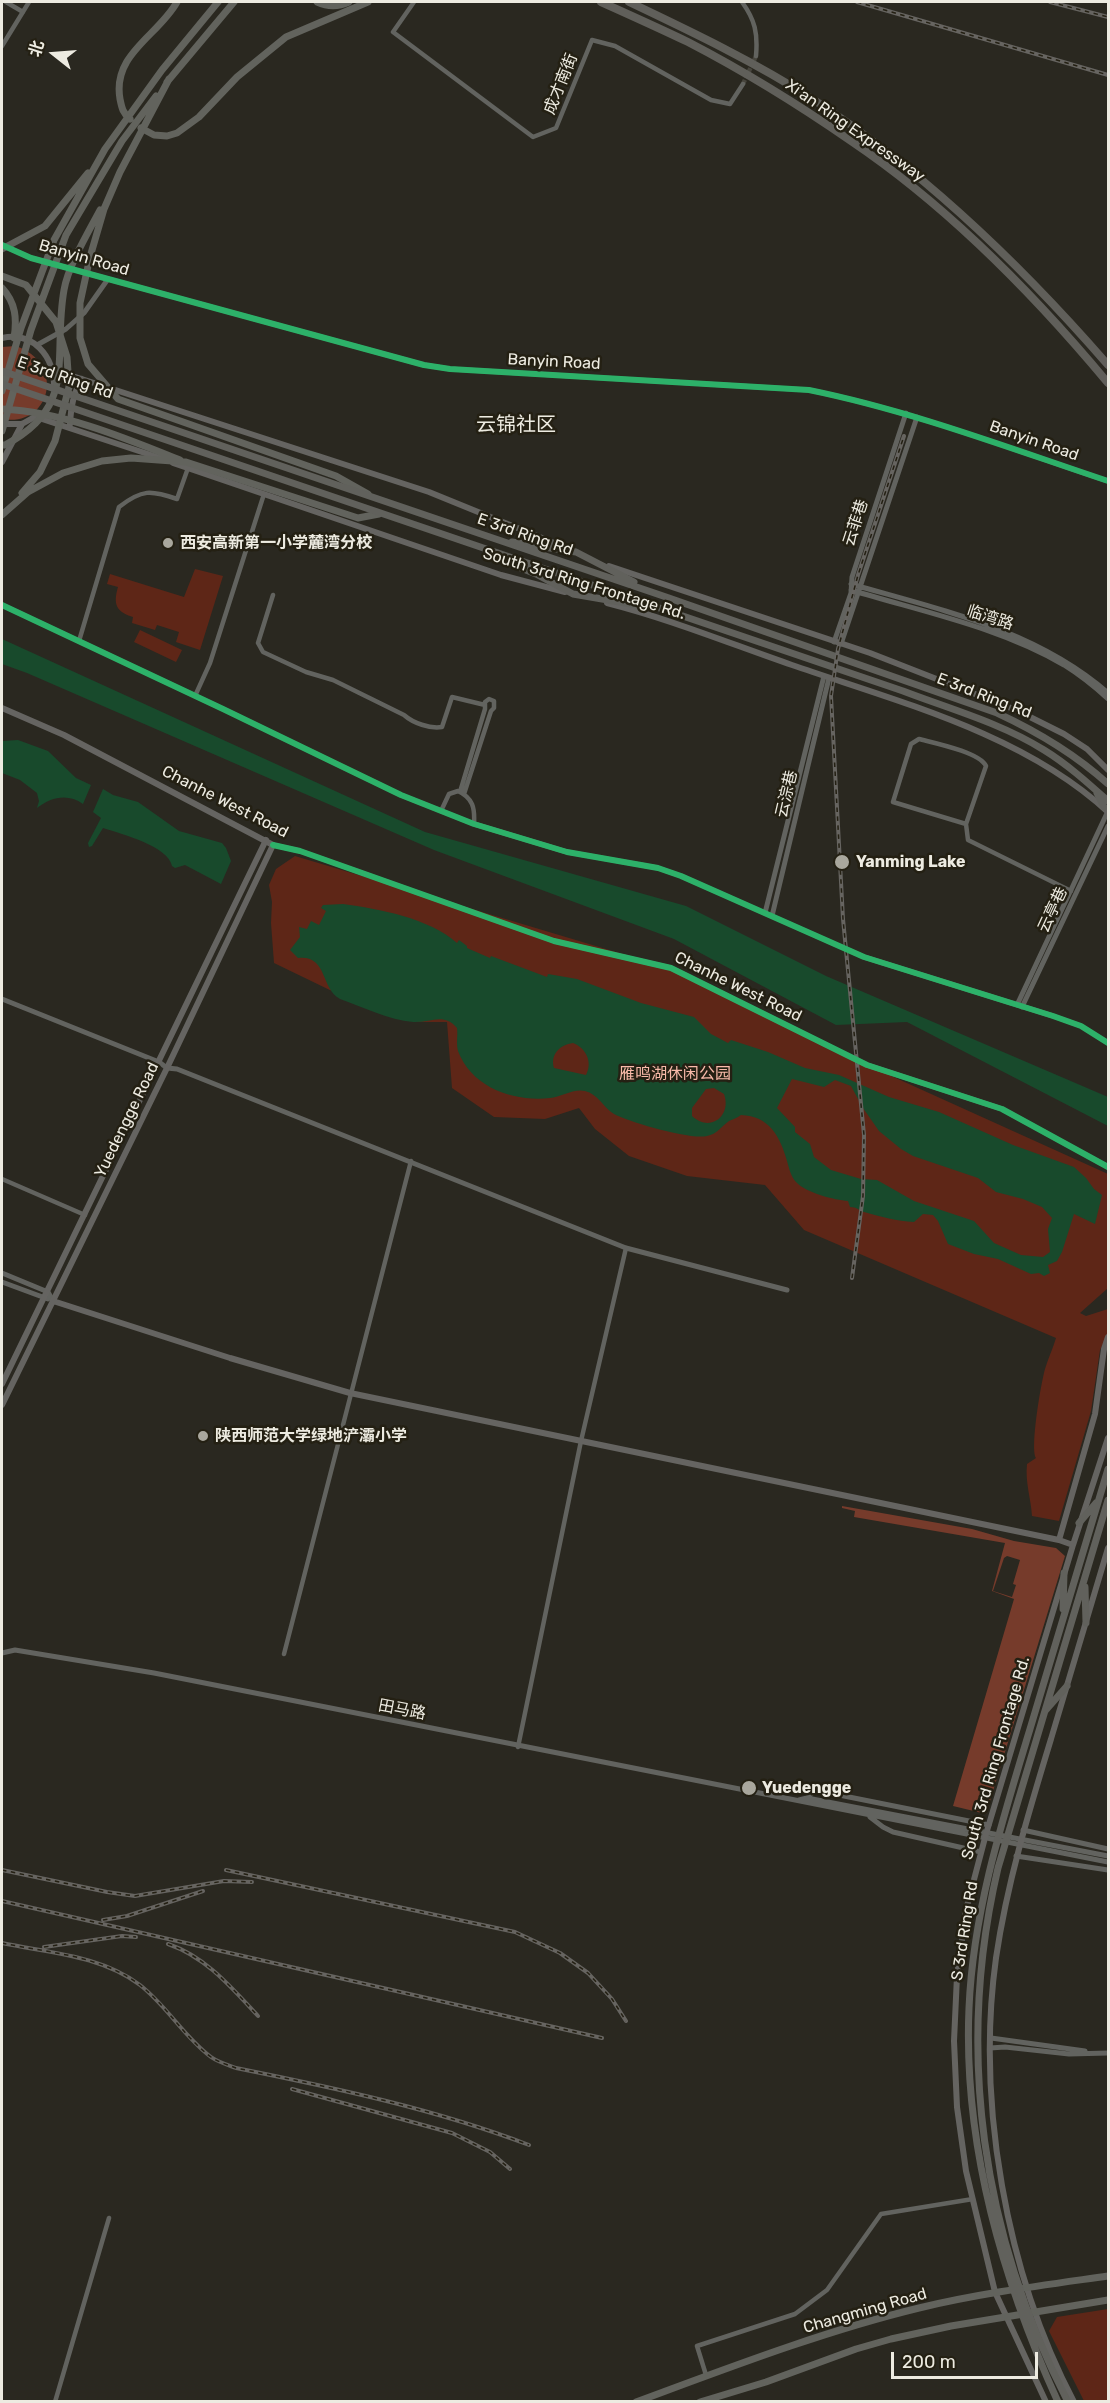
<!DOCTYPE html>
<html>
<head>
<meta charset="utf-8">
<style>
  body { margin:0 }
  #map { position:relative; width:1110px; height:2403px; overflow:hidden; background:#2a2820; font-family:Rubik,"Noto Sans SC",sans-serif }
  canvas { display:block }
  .frame { position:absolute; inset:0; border:3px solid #edebe1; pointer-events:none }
  .north { position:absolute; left:24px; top:24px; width:60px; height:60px; -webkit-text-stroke:4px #242013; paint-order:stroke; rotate:287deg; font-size:16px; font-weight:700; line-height:24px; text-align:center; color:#edebe1 }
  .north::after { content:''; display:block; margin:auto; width:21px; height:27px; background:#edebe1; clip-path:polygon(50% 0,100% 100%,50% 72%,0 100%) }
  .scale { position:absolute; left:891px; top:2352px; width:147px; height:27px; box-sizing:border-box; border:3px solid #edebe1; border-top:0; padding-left:8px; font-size:18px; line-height:21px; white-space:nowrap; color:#edebe1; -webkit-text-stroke:4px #242013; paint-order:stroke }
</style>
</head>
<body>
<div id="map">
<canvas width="1110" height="2403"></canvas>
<div class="frame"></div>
<div class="north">北</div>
<div class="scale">200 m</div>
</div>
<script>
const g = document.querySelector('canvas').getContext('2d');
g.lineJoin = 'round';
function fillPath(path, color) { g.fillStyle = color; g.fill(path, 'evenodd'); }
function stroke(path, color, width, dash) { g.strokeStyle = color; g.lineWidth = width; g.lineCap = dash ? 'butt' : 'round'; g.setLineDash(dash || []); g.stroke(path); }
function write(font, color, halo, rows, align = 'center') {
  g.font = font + ' Rubik,"Noto Sans SC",sans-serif'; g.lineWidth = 5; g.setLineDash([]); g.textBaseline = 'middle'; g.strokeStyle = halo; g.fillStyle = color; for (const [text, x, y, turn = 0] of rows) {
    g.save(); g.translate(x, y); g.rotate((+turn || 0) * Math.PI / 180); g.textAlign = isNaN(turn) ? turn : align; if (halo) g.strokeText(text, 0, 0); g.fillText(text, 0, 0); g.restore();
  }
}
const green = new Path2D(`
  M 195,569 L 223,576 L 200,650 L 176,642 L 179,632 L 157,625 L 155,630 L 132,623 L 133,617 C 116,612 113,604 118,587 L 107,584 L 110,574 L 184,597 Z
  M 140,630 L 182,650 L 176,662 L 134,642 Z
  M 295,856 L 666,967 L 867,1065 L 1108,1174 L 1108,1288 L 1080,1313 L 1086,1316 L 1108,1309 L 1108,1334 L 1100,1350 L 1091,1411 L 1059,1521 L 1032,1516 C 1031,1498 1025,1483 1027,1464 L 1036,1458 C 1030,1448 1041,1383 1045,1369 C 1048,1359 1053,1348 1056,1338 L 804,1230 L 765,1185 L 687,1176 L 629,1156 L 595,1129 L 579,1108 L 545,1119 L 494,1117 L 452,1088 L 447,1022 L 414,1022 L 336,993 L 274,963 L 271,923 L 272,902 L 269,885 L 276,869 Z
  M 1108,2309 L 1108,2401 L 1084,2401 L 1049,2331 L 1057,2317 Z`);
const forest = new Path2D(`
  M 16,346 C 67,364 50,428 2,419 L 2,347 Z
  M 842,1506 L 972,1529 L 1014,1541 L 1056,1548 L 1065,1556 L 986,1814 L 953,1806 L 1014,1599 L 992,1591 L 1005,1543 L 854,1517 L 855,1511 L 842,1508 ZM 1007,1556 L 1020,1560 L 1013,1584 L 1016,1585 L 1012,1597 L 993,1591 L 1004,1558 Z`);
const water = new Path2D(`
  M 2,639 L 425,832 L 686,906 L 826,976 L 1108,1097 L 1108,1126 L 907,1022 L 836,1025 L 674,939 L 434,850 L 27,673 L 2,664 Z
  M 18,740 L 48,751 L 76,778 L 91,785 L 83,804 C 68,793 51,797 37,808 L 39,801 L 37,793 L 20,780 L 2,773 L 2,741 Z
  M 103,789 L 113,795 L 138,802 L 179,831 L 222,843 L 226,848 L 231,861 L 221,884 L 185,865 L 175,868 L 172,866 C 168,846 122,834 103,828 L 92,846 L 89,847 L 88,843 L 101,818 L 93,812 Z
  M 343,904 C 379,909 429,918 457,943 L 459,940 L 467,946 L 467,948 L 490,958 L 491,956 L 547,977 L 548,974 L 577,979 L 641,1003 L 694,1017 L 711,1034 L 728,1043 L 731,1040 L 768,1052 L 805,1068 L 839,1075 L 889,1097 L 939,1112 L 1013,1145 L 1074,1167 L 1086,1178 L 1094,1189 L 1102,1195 L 1095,1224 L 1074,1214 L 1062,1252 L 1057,1261 L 1048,1265 L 1050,1273 L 1044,1276 L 1039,1273 L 1031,1274 L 998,1259 L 974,1254 L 948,1244 L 938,1221 L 933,1215 L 923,1214 L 914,1222 C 897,1221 881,1217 864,1212 C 858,1210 857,1207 850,1207 L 848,1201 C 835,1200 806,1193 796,1182 C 791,1177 789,1168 787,1161 C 780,1136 769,1116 741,1115 C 737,1118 733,1119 729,1121 C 721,1127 717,1134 707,1136 C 690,1140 629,1122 614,1114 C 603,1107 598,1094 585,1091 C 574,1088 561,1097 550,1098 C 514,1102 472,1088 458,1051 C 456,1043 458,1036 457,1028 C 444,1012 430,1023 413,1022 C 389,1020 363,1007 340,999 C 320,988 328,955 298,958 L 290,950 L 300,937 L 299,927 L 307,929 L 311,921 L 319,925 L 326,911 L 321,908 L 323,905 ZM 573,1043 C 586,1048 593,1062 586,1075 L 554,1068 C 550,1054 560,1045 573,1043 ZM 792,1079 L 824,1087 L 835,1080 L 851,1086 L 863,1108 L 879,1131 L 901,1149 L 913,1156 L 978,1178 L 996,1192 L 1023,1199 L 1042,1207 L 1052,1218 L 1048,1229 L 1050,1252 L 1043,1257 L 1021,1255 L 994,1243 L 974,1221 L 914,1201 L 877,1180 L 861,1179 L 831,1170 L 814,1157 L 810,1144 L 795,1132 L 795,1127 L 777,1108 ZM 714,1088 L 724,1094 C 732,1116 710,1133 692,1116 L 692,1108 L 706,1089 Z`);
const minorTunnel = new Path2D(`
  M 743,84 L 756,56`);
const minor = new Path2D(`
  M 6,2 L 23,12
  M 414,2 L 393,32 L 533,137 L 556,128 L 592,40 L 615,46 L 711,100 L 730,104 L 743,84
  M 742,2 C 755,20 758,33 756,56
  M 2,46 L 29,2
  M 273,595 L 258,643 L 263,652 L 306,672 L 333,680 L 404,715 C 413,723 430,729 442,727 L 452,697 L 485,705
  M 79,641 L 119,507 C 142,489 151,490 177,499 L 188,468
  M 195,696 L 210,663 L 264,494
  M 460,792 L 485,709 L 485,702 L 489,699 L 494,701 L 494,708 L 491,711 L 464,794
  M 441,811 L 449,794 L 458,791 C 473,798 475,808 474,824
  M 966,824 L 986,766 C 979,752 934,743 919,739 L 911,744 L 893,802 L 966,824 L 968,840 L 1071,891
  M 2,1179 L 85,1215
  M 284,1654 L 411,1161
  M 518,1747 L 581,1441 L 626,1248
  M 706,2375 L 697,2346 L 795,2314 L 827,2290 L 881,2214 L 973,2199
  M 55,2402 L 109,2218`);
const tertiary = new Path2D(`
  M 2,245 L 31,258 L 424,365 L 450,369 L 809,390 C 912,411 1009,448 1108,481
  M 37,345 L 66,329 L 84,313 L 108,279
  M 851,584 C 941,610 1036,630 1108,693
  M 851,590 C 923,612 999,627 1064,665 C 1080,675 1095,687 1108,699
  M 2,605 L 223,709 L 401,795 L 474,824 L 567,852 L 658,868 L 681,876 L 864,957 L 1053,1016 L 1081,1026 L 1108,1043
  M 834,642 L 851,593 L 852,577 L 906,413
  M 841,644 L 917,417
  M 273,845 L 300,851 L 554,941 L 671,968 L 867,1065 L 1002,1109 L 1108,1167
  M 765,913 L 824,676
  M 772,916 L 829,678
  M 2,999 L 159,1062 L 167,1068 L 177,1069 L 626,1248 L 787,1290
  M 1017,1005 L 1108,811
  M 1022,1007 L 1108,826
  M 2,1273 L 48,1292 L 53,1301
  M 2,1282 L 48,1299
  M 2,1653 L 15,1650 L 154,1673 L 1108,1862
  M 807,1798 L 813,1792 L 819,1791 L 989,1825
  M 799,1800 L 807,1798 L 1108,1856
  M 870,1817 L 883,1827 L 893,1832 L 981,1852
  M 1023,1830 L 1108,1849
  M 1016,1856 L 1108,1870
  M 991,2038 L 1085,2051
  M 990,2048 L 1005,2047 L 1069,2054 L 1108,2053`);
const secondary = new Path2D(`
  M 2,338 C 33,331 54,356 54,386
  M 54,370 L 429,492 L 569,549
  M 36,417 L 160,458
  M 2,424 L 22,424 L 38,415
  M 70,424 C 71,407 73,394 82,379
  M 2,462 L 22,424
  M 173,463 L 501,575 L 565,592
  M 609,566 L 870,653 L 1016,710 L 1064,734 L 1087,749 L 1108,770
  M 607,603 C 670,619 731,644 792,665 C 899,702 1024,734 1108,812
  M 2,708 L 64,735 L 273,845 L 167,1068 L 2,1405
  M 53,1301 L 230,1358 L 350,1393 L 1059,1540 L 1073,1545
  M 2,1384 L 266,840
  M 1059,1540 L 1095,1414 L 1104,1349 L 1108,1337
  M 1046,2402 L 995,2292 L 966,2171 L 957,2107 L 954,2041 L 957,1976 L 966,1910 L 986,1834 L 1073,1545 L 1108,1438
  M 1074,2402 C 1006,2273 976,2102 996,1958 C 1007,1883 1029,1811 1051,1739 C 1070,1675 1089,1611 1108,1548`);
const primary = new Path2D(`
  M 317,2 C 328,7 338,7 349,2
  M 169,79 L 120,172 L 104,209 L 90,257 L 80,303 L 80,338 L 88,364 L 118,399 L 336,476 L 368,494
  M 167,82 L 234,2
  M 130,119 C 123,113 122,109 120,99 C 112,54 158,36 177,2
  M 141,128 L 154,135 L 167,136 L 177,133 L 199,117 L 237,77 L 286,37 L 368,2
  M 2,249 L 45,226 L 88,173
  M 2,276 L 26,285 L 56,322 L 67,357 L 69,387 L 55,441 L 40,472 L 22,493
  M 2,288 C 16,303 17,319 14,338
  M 2,391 L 21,328 L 54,240 L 105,149 L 162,70 L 218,2
  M 2,409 C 63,412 123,437 180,460
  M 2,431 L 31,330 L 66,235 L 122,141 L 156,96
  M 2,445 L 5,445 C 79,406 52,358 64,290 C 68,266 89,231 100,210
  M 2,515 L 28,492 L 63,473 L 102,461 L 131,458 L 186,462 L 358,518 L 379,514
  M 636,2402 C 728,2368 824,2331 919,2308 C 981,2293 1045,2285 1108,2276
  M 700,2402 L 766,2382 L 856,2349 L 891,2339 L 951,2326 L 1108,2300`);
const trunk = new Path2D(`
  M 2,371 L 669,598 L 997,713 C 1038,732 1075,754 1108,784
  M 2,384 L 903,691 C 950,709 1001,723 1044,750 C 1067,764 1088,783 1108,801
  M 512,542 L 576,552 L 634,582
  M 501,560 L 536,574 L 573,594 L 637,605
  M 1097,793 L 1104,807
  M 1079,1523 L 1096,1503
  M 1085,1587 L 1086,1623
  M 1063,1609 L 1064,1573
  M 1045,1711 L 1067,1686
  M 1058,2402 C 1002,2279 963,2144 969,2008 C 973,1912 1002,1821 1030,1729 C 1056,1642 1082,1556 1108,1469
  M 1068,2402 C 982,2235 955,2051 998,1868 L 1108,1500`);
const motorway = new Path2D(`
  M 601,2 C 630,15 659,28 688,42 C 744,71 799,105 851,141 C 949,207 1033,293 1108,383
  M 629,2 C 692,32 755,62 814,100 C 925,172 1022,266 1108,365`);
const rail = new Path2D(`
  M 857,2 L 1108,75
  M 1050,2 L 1108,17
  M 852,1278 L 863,1196 L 864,1135 L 843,919 L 831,696 L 838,649 L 858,575 L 904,436
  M 2,1870 L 107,1892 L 135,1896 L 224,1881 L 252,1882
  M 226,1870 L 515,1932 L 560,1953 L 588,1973 L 612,1999 L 626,2021
  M 2,1901 L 602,2038
  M 103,1920 L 127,1916 L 203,1891
  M 2,1943 C 49,1953 100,1955 140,1985 C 167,2006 184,2037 211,2057 C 218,2062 228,2065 236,2068 C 335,2088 435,2109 529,2145
  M 168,1944 C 206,1957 231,1987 258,2016
  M 44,1947 L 122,1936 L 136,1937
  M 292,2089 L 452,2133 L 490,2152 L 510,2169`);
const cycleway = new Path2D(`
  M 2,245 L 31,258 L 424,365 L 450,369 L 809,390 C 912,411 1009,448 1108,481
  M 2,605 L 223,709 L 401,795 L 474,824 L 567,852 L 658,868 L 681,876 L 864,957 L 1053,1016 L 1081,1026 L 1108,1043
  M 273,845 L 300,851 L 554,941 L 671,968 L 867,1065 L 1002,1109 L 1108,1167`);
const markers = [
  [168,543,6,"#a9a79d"],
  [842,862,8,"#a9a79d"],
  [203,1436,6,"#a9a79d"],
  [749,1788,8,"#a9a79d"]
];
const streetNames = [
  ["成才南街",561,84,-68],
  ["Xi'an Ring Expressway",855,131,35],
  ["Banyin Road",84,258,16],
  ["Banyin Road",554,362,3],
  ["E 3rd Ring Rd",65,378,19],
  ["Banyin Road",1034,441,19],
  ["云菲巷",856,523,-72],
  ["E 3rd Ring Rd",525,535,19],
  ["South 3rd Ring Frontage Rd.",584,584,17],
  ["临湾路",990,618,18],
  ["E 3rd Ring Rd",984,696,21],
  ["云淙巷",787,794,-77],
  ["Chanhe West Road",225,802,27],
  ["云亭巷",1053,910,-65],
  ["Chanhe West Road",738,987,26],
  ["Yuedengge Road",127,1120,-64],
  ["田马路",402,1710,11],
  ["South 3rd Ring Frontage Rd.",996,1758,-74],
  ["S 3rd Ring Rd",965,1931,-81],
  ["Changming Road",865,2311,-16]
];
const poiNames = [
  ["西安高新第一小学麓湾分校",180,543],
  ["Yanming Lake",856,862],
  ["陕西师范大学绿地浐灞小学",215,1436],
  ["Yuedengge",762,1788]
];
const parkNames = [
  ["雁鸣湖休闲公园",675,1074]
];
const quarterNames = [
  ["云锦社区",516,425]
];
fillPath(green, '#5e2617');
fillPath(forest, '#763b2b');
fillPath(water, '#184a2c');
stroke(minorTunnel, '#47453d', 4.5, [4.5, 2]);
stroke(minor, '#62635f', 4.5);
stroke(tertiary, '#62635f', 5);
stroke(secondary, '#656461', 6);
stroke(primary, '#62635d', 7);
stroke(trunk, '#61615c', 7);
stroke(motorway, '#605f5a', 8);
stroke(rail, '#666460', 4);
stroke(rail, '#242013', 1.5, [4.5]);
stroke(cycleway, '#2db169', 6);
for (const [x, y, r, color] of markers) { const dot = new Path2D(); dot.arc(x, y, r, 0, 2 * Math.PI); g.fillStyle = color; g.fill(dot); stroke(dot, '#242013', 2); }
write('16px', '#edebe1', '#242013', streetNames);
write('bold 16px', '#edebe1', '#242013', poiNames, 'left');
write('16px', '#f8baa9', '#242013', parkNames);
write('20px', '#edebe1', '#242013', quarterNames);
</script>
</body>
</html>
